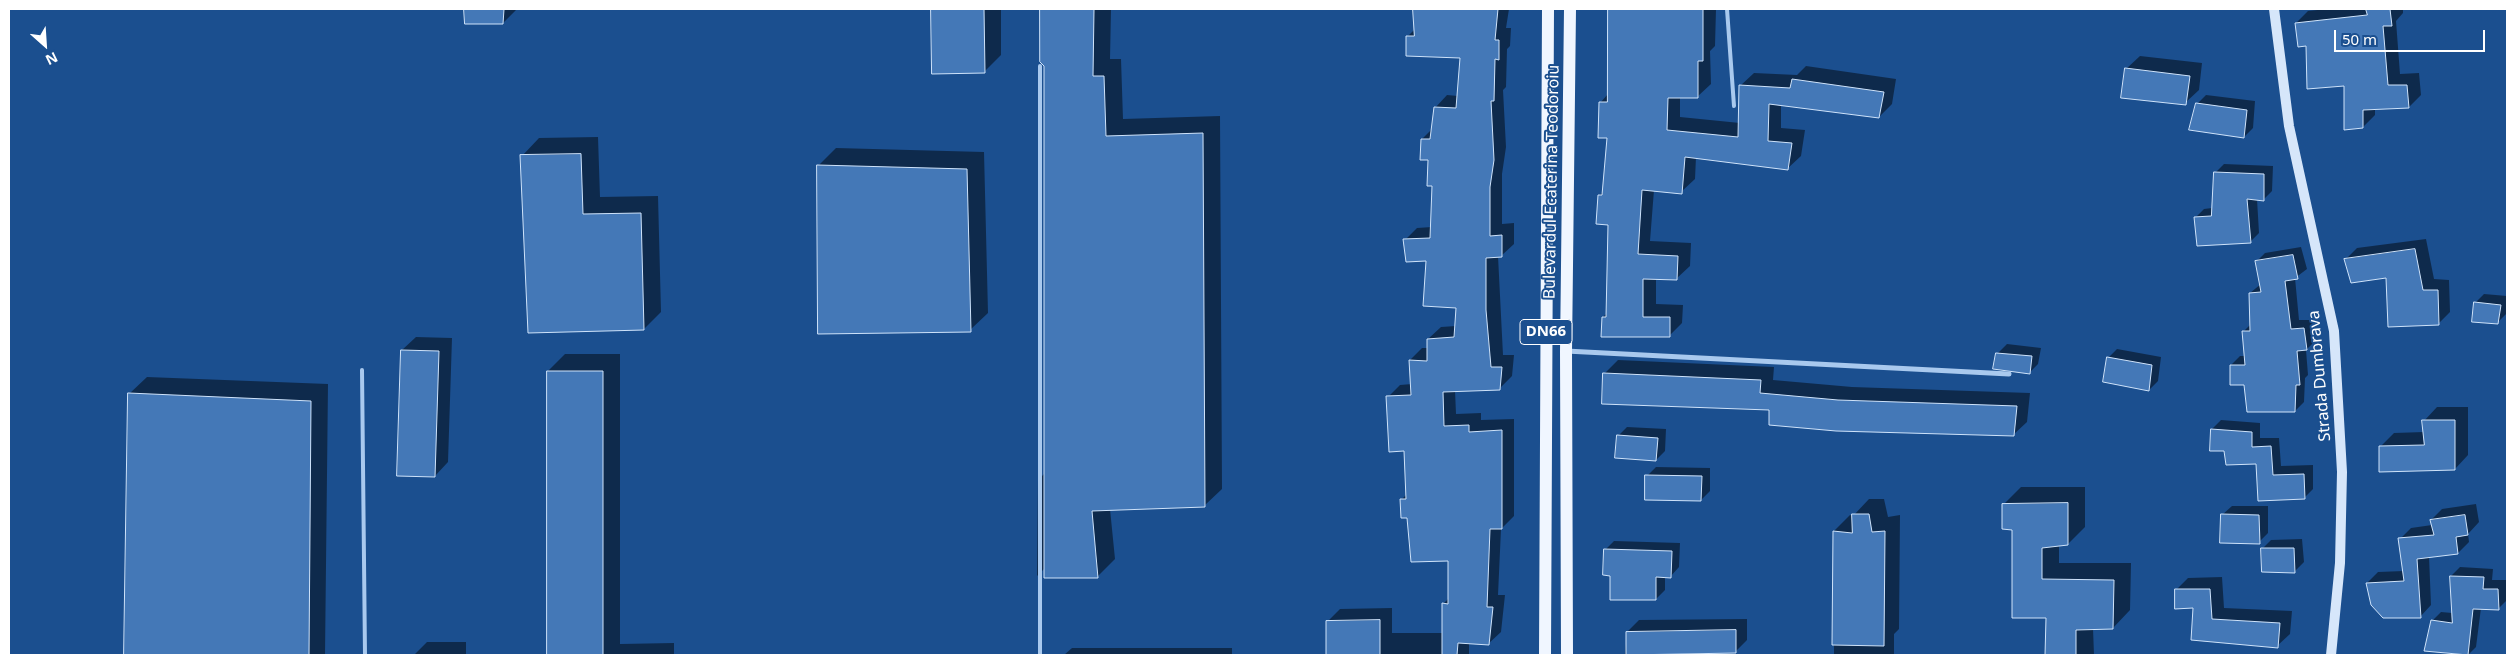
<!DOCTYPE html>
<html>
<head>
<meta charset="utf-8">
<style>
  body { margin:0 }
  #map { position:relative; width:2516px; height:664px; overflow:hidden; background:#1b4f8f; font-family:"Noto Sans",sans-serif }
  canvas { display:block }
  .frame { position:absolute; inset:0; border:10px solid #fff; pointer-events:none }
  .north { position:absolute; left:20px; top:20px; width:50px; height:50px; -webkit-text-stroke:4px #1b4f8f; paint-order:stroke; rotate:154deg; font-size:14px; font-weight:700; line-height:20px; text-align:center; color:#fff }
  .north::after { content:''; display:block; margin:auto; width:18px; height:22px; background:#fff; clip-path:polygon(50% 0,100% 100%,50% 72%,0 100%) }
  .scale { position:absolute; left:2334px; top:30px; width:151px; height:22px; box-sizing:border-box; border:2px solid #fff; border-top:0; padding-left:6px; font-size:15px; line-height:18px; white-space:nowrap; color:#fff; -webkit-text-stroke:4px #1b4f8f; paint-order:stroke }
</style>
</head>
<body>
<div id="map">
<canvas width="2516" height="664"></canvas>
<div class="frame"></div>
<div class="north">N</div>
<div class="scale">50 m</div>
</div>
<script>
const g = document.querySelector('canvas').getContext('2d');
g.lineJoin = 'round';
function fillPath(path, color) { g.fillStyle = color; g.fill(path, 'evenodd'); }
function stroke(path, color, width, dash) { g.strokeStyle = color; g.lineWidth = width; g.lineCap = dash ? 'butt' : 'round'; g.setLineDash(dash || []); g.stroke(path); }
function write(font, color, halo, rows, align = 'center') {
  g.font = font + ' "Noto Sans",sans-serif'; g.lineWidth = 4; g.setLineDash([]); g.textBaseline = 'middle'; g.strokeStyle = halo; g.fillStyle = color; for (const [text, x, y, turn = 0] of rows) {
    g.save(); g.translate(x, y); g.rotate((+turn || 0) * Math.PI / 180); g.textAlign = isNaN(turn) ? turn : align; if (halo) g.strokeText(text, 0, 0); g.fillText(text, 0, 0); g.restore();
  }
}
const shadow = new Path2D(`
  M 466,9 L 516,9 L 516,10 L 503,23 L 466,23 Z
  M 932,9 L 1001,9 L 1001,55 L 984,72 L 933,72 Z
  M 1041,9 L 1111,9 L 1110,59 L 1121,59 L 1123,119 L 1220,116 L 1222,489 L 1204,506 L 1110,509 L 1115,559 L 1098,576 L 1045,568 L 1037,576 L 1038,480 L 1045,473 L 1045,65 L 1041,62 Z
  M 1415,9 L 1509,9 L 1506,28 L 1511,28 L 1510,46 L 1507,49 L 1506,87 L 1503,90 L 1506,147 L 1502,174 L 1502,224 L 1514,223 L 1514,244 L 1501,256 L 1498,256 L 1503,355 L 1514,355 L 1512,376 L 1500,388 L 1455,390 L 1456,414 L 1481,413 L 1481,420 L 1514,419 L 1514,516 L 1501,529 L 1498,595 L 1505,595 L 1501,632 L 1488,644 L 1469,643 L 1469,655 L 1328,655 L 1328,621 L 1340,609 L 1392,608 L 1392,633 L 1443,633 L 1443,604 L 1449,598 L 1449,560 L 1408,516 L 1402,499 L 1407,494 L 1405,450 L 1388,397 L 1400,385 L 1412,384 L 1410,360 L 1422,348 L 1428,348 L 1428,339 L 1441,327 L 1456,326 L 1457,307 L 1428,260 L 1405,240 L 1417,228 L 1432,227 L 1434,185 L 1422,139 L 1432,129 L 1435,108 L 1447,95 L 1458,96 L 1461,57 L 1408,36 L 1415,29 Z
  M 1609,9 L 1716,9 L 1715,46 L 1710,51 L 1711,84 L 1697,97 L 1680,97 L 1680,117 L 1740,123 L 1740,86 L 1754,73 L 1797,75 L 1806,66 L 1896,79 L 1892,104 L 1879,117 L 1781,104 L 1781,128 L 1805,130 L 1801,156 L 1787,169 L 1696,157 L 1695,179 L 1681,192 L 1654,190 L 1650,241 L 1691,243 L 1690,266 L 1676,279 L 1656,278 L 1656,304 L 1683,305 L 1682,323 L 1669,336 L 1603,317 L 1607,313 L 1610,223 L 1599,196 L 1603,192 L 1608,137 L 1600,103 L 1608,94 Z
  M 2327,9 L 2403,9 L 2403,13 L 2396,21 L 2400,74 L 2419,73 L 2421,95 L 2409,107 L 2375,109 L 2375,115 L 2363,127 L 2345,84 L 2307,45 L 2296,23 L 2308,11 Z
  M 2140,56 L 2202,63 L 2199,90 L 2185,103 L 2126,69 Z
  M 2206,95 L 2255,101 L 2253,128 L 2244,137 L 2197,104 Z
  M 598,137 L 600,197 L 658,196 L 661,312 L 644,329 L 522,156 L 539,138 Z
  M 836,148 L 984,152 L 988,313 L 970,330 L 818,166 Z
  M 2224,164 L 2273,166 L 2272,191 L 2263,200 L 2257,199 L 2259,233 L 2250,242 L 2195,218 L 2204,209 L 2212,208 L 2215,173 Z
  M 2426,239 L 2434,279 L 2449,280 L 2450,312 L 2439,323 L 2387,276 L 2346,259 L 2357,248 Z
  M 2301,247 L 2307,269 L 2295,278 L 2299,320 L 2312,320 L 2316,340 L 2306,350 L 2308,375 L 2305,378 L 2304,402 L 2295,411 L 2245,384 L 2231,365 L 2240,356 L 2246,356 L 2243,332 L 2251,324 L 2250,293 L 2261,284 L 2256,262 L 2265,253 Z
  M 2484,294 L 2507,296 L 2507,313 L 2498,322 L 2475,303 Z
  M 416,337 L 452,338 L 448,462 L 435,476 L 402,350 Z
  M 2007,344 L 2041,348 L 2038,364 L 2029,373 L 1998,353 Z
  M 2117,349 L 2161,357 L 2158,381 L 2149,390 L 2108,358 Z
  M 565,354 L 620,354 L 620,644 L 674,643 L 674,655 L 548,655 L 548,371 Z
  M 1618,360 L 1774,367 L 1773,380 L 1852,387 L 2030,393 L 2027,422 L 2013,435 L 1770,409 L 1605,373 Z
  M 147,377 L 328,384 L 325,655 L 125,655 L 129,394 Z
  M 2437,407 L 2468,407 L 2468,455 L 2455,469 L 2380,447 L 2394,433 L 2424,432 L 2424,421 Z
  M 2221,420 L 2260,423 L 2260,438 L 2279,438 L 2281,466 L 2313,465 L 2313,489 L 2304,498 L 2259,500 L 2257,463 L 2225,450 L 2212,429 Z
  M 1627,427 L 1666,429 L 1665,451 L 1656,460 L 1618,436 Z
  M 1656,467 L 1710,468 L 1710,491 L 1701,500 L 1647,476 Z
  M 2021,487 L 2085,487 L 2085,527 L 2068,544 L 2059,545 L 2059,563 L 2131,563 L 2130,610 L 2113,628 L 2093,628 L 2094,655 L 2046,655 L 2047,617 L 2004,504 Z
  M 1869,499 L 1884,499 L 1888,517 L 1900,515 L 1899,629 L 1894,634 L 1894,655 L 1834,655 L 1834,531 L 1850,515 L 1853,516 Z
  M 2476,504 L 2479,522 L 2468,534 L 2469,542 L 2458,553 L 2429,556 L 2431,605 L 2420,617 L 2367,583 L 2378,572 L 2404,571 L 2400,539 L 2411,528 L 2432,525 L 2431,520 L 2442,509 Z
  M 2232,506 L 2268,506 L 2268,533 L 2259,542 L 2222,515 Z
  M 2302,539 L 2304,562 L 2295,571 L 2262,549 L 2271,540 Z
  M 1614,541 L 1680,543 L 1679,567 L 1670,577 L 1665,576 L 1665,590 L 1656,599 L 1611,574 L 1605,550 Z
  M 2460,567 L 2493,569 L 2492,580 L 2507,580 L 2507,600 L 2499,608 L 2481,608 L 2476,647 L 2468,655 L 2425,650 L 2432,621 L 2441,612 L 2452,613 L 2451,576 Z
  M 2222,577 L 2224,608 L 2292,611 L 2290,634 L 2277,646 L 2192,639 L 2194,607 L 2176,590 L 2188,578 Z
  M 1747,619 L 1747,640 L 1735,652 L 1705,652 L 1705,655 L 1625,655 L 1627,632 L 1639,620 Z
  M 427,642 L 466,642 L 466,655 L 414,655 Z
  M 1072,648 L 1232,648 L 1232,655 L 1064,655 Z`);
const building = new Path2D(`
  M 464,9 L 504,9 L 503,24 L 465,24 Z
  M 931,9 L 984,9 L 985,73 L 932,74 Z
  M 1040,9 L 1094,9 L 1093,76 L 1104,76 L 1106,136 L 1203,133 L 1205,507 L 1092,511 L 1098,578 L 1044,578 L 1044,66 L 1040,62 Z
  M 1413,9 L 1498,9 L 1495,40 L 1499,40 L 1499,60 L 1495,59 L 1494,101 L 1491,101 L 1494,160 L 1490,187 L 1490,236 L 1502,235 L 1502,257 L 1486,258 L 1486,310 L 1491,367 L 1502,367 L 1500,390 L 1443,392 L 1444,426 L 1469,425 L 1469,432 L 1502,430 L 1502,529 L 1490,529 L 1487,607 L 1493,607 L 1489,645 L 1458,643 L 1457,655 L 1442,655 L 1442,603 L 1448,604 L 1448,561 L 1411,562 L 1407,518 L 1401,518 L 1400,499 L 1406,499 L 1404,451 L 1389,452 L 1386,396 L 1411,395 L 1409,360 L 1427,361 L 1427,339 L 1454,337 L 1456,308 L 1423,306 L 1426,261 L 1406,262 L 1403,239 L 1430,238 L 1432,186 L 1427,186 L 1428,160 L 1420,160 L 1421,139 L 1430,139 L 1434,107 L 1456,108 L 1460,58 L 1406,56 L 1406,36 L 1414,36 Z
  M 1608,9 L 1703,9 L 1703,61 L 1698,61 L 1698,98 L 1668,98 L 1667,130 L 1738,137 L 1739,85 L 1790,88 L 1792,79 L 1884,92 L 1879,118 L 1769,104 L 1768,141 L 1792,143 L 1788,170 L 1685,157 L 1682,194 L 1642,190 L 1638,254 L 1678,256 L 1677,280 L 1643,279 L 1643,317 L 1670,317 L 1670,337 L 1601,337 L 1602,317 L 1606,317 L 1608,225 L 1596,224 L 1598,195 L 1602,195 L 1607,138 L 1598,138 L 1599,102 L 1607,102 Z
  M 2366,9 L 2390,9 L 2392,26 L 2383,26 L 2388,85 L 2407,85 L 2409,108 L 2363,110 L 2363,128 L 2344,130 L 2344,86 L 2307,89 L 2306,46 L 2298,47 L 2295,23 L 2367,15 Z
  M 2125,68 L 2190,76 L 2186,105 L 2121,98 Z
  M 2196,103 L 2247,110 L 2244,138 L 2189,130 Z
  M 581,154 L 583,214 L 641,213 L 644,330 L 528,333 L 520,155 Z
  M 817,165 L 967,169 L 971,332 L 818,334 Z
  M 2214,172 L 2264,174 L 2264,201 L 2247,199 L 2251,243 L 2197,246 L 2194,217 L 2211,216 Z
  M 2415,249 L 2423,290 L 2438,290 L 2439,325 L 2388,327 L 2386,278 L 2351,283 L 2344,259 Z
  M 2293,255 L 2298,279 L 2285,281 L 2291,329 L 2304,328 L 2307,350 L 2297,351 L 2300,385 L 2296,385 L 2295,412 L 2247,412 L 2244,385 L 2230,385 L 2230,365 L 2245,365 L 2242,331 L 2250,331 L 2249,293 L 2261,292 L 2255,261 Z
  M 2474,302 L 2501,305 L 2498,324 L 2472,322 Z
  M 401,350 L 439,351 L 435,477 L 397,476 Z
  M 1996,353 L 2032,356 L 2030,374 L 1993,369 Z
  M 2107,357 L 2152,365 L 2149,391 L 2103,382 Z
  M 547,371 L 603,371 L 603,655 L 547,655 Z
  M 1603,373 L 1761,380 L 1760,393 L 1838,400 L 2017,406 L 2014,436 L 1836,431 L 1769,425 L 1769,410 L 1602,404 Z
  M 128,393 L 311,401 L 309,655 L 124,655 Z
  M 2422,420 L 2455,420 L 2455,470 L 2379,472 L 2379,446 L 2424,445 Z
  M 2211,429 L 2252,432 L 2252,447 L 2271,446 L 2273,475 L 2304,474 L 2305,499 L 2258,501 L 2256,464 L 2226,465 L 2224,451 L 2210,451 Z
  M 1617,435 L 1658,438 L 1656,461 L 1615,458 Z
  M 1645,475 L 1702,476 L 1701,501 L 1645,500 Z
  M 2068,503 L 2068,545 L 2042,548 L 2042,579 L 2114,580 L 2113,629 L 2076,630 L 2076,655 L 2045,655 L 2046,618 L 2012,618 L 2012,530 L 2002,529 L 2002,504 Z
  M 1852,514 L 1869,514 L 1872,532 L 1885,531 L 1884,646 L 1832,645 L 1833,531 L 1852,533 Z
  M 2221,514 L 2259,515 L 2260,544 L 2220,543 Z
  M 2465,515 L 2468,535 L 2456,537 L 2458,554 L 2417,559 L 2421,618 L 2383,618 L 2371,605 L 2366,583 L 2404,581 L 2398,538 L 2434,535 L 2430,520 Z
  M 2261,548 L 2294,548 L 2295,573 L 2262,572 Z
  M 1604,549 L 1672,551 L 1671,578 L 1656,577 L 1656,600 L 1610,600 L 1610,576 L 1603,575 Z
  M 2450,576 L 2484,577 L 2483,589 L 2498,589 L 2499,610 L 2473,609 L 2468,655 L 2424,651 L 2431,620 L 2452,623 Z
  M 2175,589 L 2210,589 L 2212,619 L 2280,623 L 2278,648 L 2191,640 L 2193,608 L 2175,609 Z
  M 1380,620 L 1380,655 L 1326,655 L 1326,621 Z
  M 1736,630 L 1736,653 L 1626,655 L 1626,632 Z`);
const lane = new Path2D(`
  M 1727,9 L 1734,106
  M 1040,66 L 1040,655
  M 362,370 L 365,655`);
const street = new Path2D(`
  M 1566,351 L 2009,374`);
const secondary = new Path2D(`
  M 2274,9 L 2289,126 L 2334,331 L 2342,472 L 2340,563 L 2331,655`);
const primary = new Path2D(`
  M 1545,655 L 1548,9
  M 1567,655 L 1566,351 L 1570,9`);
const shields = [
  [1546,332,52]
];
const shieldNames = [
  ["DN66",1546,332]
];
const streetNames = [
  ["Bulevardul Ecaterina Teodoroiu",1552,182,-89],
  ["Strada Dumbrava",2320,376,-95]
];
fillPath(shadow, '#0007');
fillPath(building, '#4478b7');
stroke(building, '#cfe3fa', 1);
stroke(lane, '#a9c9ee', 4);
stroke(street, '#a9c9ee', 5);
stroke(secondary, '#d6e6fa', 10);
stroke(primary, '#f0f6ff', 12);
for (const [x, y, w] of shields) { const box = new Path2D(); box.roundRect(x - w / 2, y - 12.5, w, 25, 4); g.fillStyle = '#1b4f8f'; g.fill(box); stroke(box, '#fff', 1); }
write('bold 15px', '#fff', null, shieldNames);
write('16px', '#fff', '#1b4f8f', streetNames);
</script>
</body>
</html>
